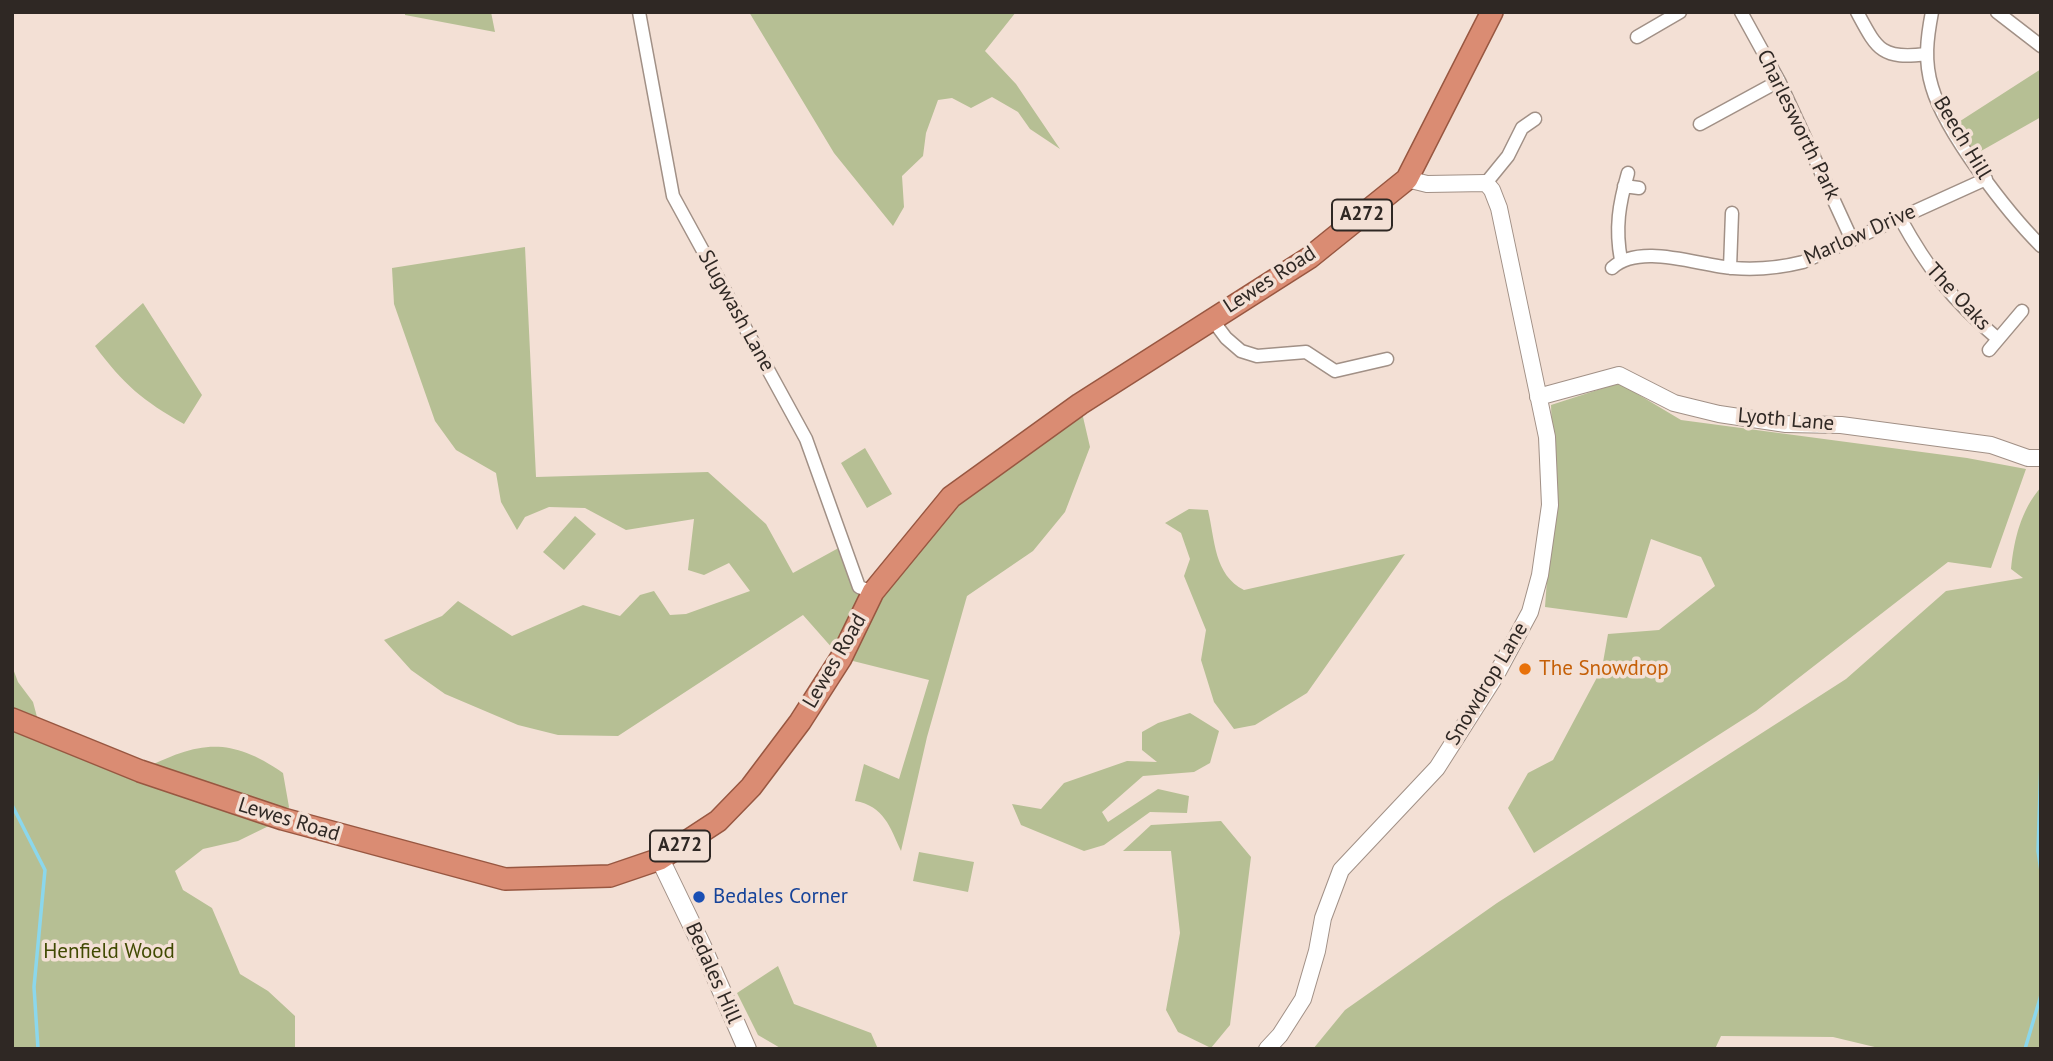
<!DOCTYPE html>
<html>
<head>
<meta charset="utf-8">
<style>
  body { margin:0 }
  #map { position:relative; width:2053px; height:1061px; overflow:hidden; background:#f3e0d5; font-family:"PT Sans",sans-serif }
  canvas { display:block }
  .frame { position:absolute; inset:0; border:14px solid #2f2824; pointer-events:none }
</style>
</head>
<body>
<div id="map">
<canvas width="2053" height="1061"></canvas>
<div class="frame"></div>
</div>
<script>
const g = document.querySelector('canvas').getContext('2d');
g.lineJoin = 'round';
function fillPath(path, color) { g.fillStyle = color; g.fill(path, 'evenodd'); }
function stroke(path, color, width, dash) { g.strokeStyle = color; g.lineWidth = width; g.lineCap = dash ? 'butt' : 'round'; g.setLineDash(dash || []); g.stroke(path); }
function write(font, color, halo, rows, align = 'center') {
  g.font = font + ' "PT Sans",sans-serif'; g.lineWidth = 7; g.setLineDash([]); g.textBaseline = 'middle'; g.strokeStyle = halo; g.fillStyle = color; for (const [text, x, y, turn = 0] of rows) {
    g.save(); g.translate(x, y); g.rotate((+turn || 0) * Math.PI / 180); g.textAlign = isNaN(turn) ? turn : align; if (halo) g.strokeText(text, 0, 0); g.fillText(text, 0, 0); g.restore();
  }
}
const green = new Path2D(`
  M 405,12 L 491,12 L 495,32 L 405,15 Z
  M 749,12 L 1016,12 L 985,51 L 1016,84 L 1060,149 L 1030,129 L 1018,112 L 992,97 L 971,108 L 952,98 L 938,100 L 926,133 L 923,156 L 902,176 L 904,207 L 893,226 L 834,153 Z
  M 2041,69 L 2041,117 L 1974,155 L 1954,125 Z
  M 525,247 L 536,477 L 708,472 L 766,524 L 793,573 L 844,545 L 859,587 L 873,592 L 951,497 L 1080,404 L 1090,447 L 1065,512 L 1033,551 L 967,596 L 927,737 L 901,851 C 890,827 884,806 855,801 L 864,764 L 899,779 L 929,680 L 841,658 L 803,615 L 618,736 L 558,735 L 518,725 L 445,694 L 411,670 L 384,640 L 442,616 L 458,601 L 512,636 L 583,605 L 620,616 L 640,595 L 654,591 L 670,615 L 686,614 L 750,591 L 729,563 L 704,575 L 688,570 L 694,519 L 626,530 L 585,508 L 549,507 L 525,517 L 517,530 L 501,502 L 496,473 L 456,450 L 435,421 L 394,304 L 392,268 Z
  M 143,303 L 202,395 L 184,424 C 143,401 123,384 95,346 Z
  M 1619,383 L 1681,420 L 1967,458 L 2026,469 L 1991,568 L 1948,562 L 1756,711 L 1534,853 L 1508,808 L 1528,773 L 1553,760 L 1602,668 L 1608,634 L 1659,630 L 1715,586 L 1701,557 L 1651,539 L 1627,618 L 1545,607 L 1554,482 L 1551,405 Z
  M 865,448 L 892,494 L 867,508 L 841,463 Z
  M 2041,487 L 2041,1049 L 1883,1049 L 1833,1037 L 1721,1036 L 1715,1049 L 1313,1049 L 1345,1010 L 1497,903 L 1846,679 L 1946,591 L 2023,578 L 2011,569 C 2014,539 2021,510 2041,487 Z
  M 1189,509 L 1208,510 C 1215,540 1214,575 1244,590 L 1405,554 L 1307,693 L 1255,725 L 1234,729 L 1214,702 L 1201,660 L 1206,630 L 1184,576 L 1190,559 L 1181,533 L 1165,523 Z
  M 575,516 L 596,534 L 564,570 L 543,552 Z
  M 12,666 L 18,682 L 33,702 L 40,728 L 140,771 C 197,742 228,735 283,773 L 289,807 L 283,819 L 238,841 L 203,849 L 175,871 L 183,890 L 212,908 L 240,974 L 268,991 L 295,1016 L 295,1049 L 12,1049 Z
  M 1190,713 L 1219,731 L 1210,763 L 1194,772 L 1143,776 L 1102,812 L 1108,822 L 1158,789 L 1189,796 L 1187,813 L 1150,812 L 1104,845 L 1084,851 L 1021,825 L 1012,804 L 1041,809 L 1064,783 L 1127,761 L 1157,762 L 1142,750 L 1142,732 L 1158,723 Z
  M 1221,821 L 1251,857 L 1230,1025 L 1211,1048 L 1178,1032 L 1166,1010 L 1180,933 L 1171,851 L 1123,851 L 1151,825 Z
  M 919,852 L 974,862 L 968,892 L 913,881 Z
  M 778,966 L 794,1004 L 871,1033 L 878,1049 L 782,1049 L 758,1035 L 737,993 Z`);
const stream = new Path2D(`
  M 2041,762 L 2038,851 L 2041,871
  M 12,805 L 45,870 L 34,987 L 38,1049
  M 2025,1049 L 2041,995`);
const minor = new Path2D(`
  M 639,12 L 673,196 L 806,439 L 859,587 L 873,592
  M 1741,12 L 1779,81 L 1852,240
  M 1857,12 C 1877,49 1881,60 1926,54
  M 1932,12 C 1927,38 1924,61 1932,87 C 1945,132 2007,212 2041,246
  M 1997,12 L 2041,46
  M 1637,37 L 1680,12
  M 1700,124 L 1779,81
  M 1486,183 L 1508,156 L 1522,128 L 1535,119
  M 1624,186 L 1639,188
  M 1900,218 C 1928,269 1952,300 1998,339
  M 1621,260 C 1615,228 1619,204 1628,173
  M 1612,268 C 1640,242 1700,266 1733,268 C 1758,270 1779,268 1803,262 L 1986,179
  M 1730,268 L 1732,213
  M 1211,318 L 1226,338 L 1241,351 L 1257,356 L 1306,352 L 1335,371 L 1387,359
  M 1989,350 L 2022,311`);
const tertiary = new Path2D(`
  M 1538,397 L 1619,375 L 1674,403 L 1719,414 L 1786,424 L 1841,425 L 1991,445 L 2028,458 L 2041,458
  M 1267,1049 L 1280,1035 L 1303,999 L 1317,951 L 1323,918 L 1341,870 L 1437,768 L 1495,677 L 1530,612 L 1540,575 L 1550,505 L 1547,437 L 1499,208 L 1492,190 L 1486,183 L 1427,184 L 1407,179`);
const secondary = new Path2D(`
  M 660,859 L 702,946 L 747,1049`);
const trunk = new Path2D(`
  M 12,719 L 140,771 L 283,819 L 505,879 L 610,876 L 660,859 L 718,821 L 751,787 L 800,722 L 841,658 L 873,592 L 951,497 L 1080,404 L 1309,258 L 1407,179 L 1492,12`);
const markers = [
  [1525,669,7,"#e8710a"],
  [699,897,7,"#1a4fb4"]
];
const shields = [
  [1362,215,60],
  [680,846,60]
];
const shieldNames = [
  ["A272",1362,215],
  ["A272",680,846]
];
const streetNames = [
  ["Charlesworth Park",1798,125,64],
  ["Beech Hill",1962,138,59],
  ["Marlow Drive",1860,235,-24],
  ["Lewes Road",1270,280,-33],
  ["The Oaks",1958,297,47],
  ["Slugwash Lane",736,311,61],
  ["Lyoth Lane",1786,420,5],
  ["Lewes Road",835,661,-60],
  ["Snowdrop Lane",1487,684,-59],
  ["Lewes Road",289,820,17],
  ["Bedales Hill",713,973,66]
];
const foodNames = [
  ["The Snowdrop",1539,669]
];
const transitNames = [
  ["Bedales Corner",713,897]
];
const parkNames = [
  ["Henfield Wood",109,952]
];
fillPath(green, '#b6bf94');
stroke(stream, '#8bd7ec', 3.5);
stroke(minor, '#a19086', 15);
stroke(tertiary, '#a19086', 18);
stroke(secondary, '#a19086', 20);
stroke(trunk, '#985741', 24);
stroke(minor, '#fff', 12);
stroke(tertiary, '#fff', 16);
stroke(secondary, '#fff', 18);
stroke(trunk, '#da8c73', 21);
for (const [x, y, r, color] of markers) { const dot = new Path2D(); dot.arc(x, y, r, 0, 2 * Math.PI); g.fillStyle = color; g.fill(dot); stroke(dot, '#f3e0d5', 2.5); }
for (const [x, y, w] of shields) { const box = new Path2D(); box.roundRect(x - w / 2, y - 15.5, w, 31, 5); g.fillStyle = '#f3e0d5'; g.fill(box); stroke(box, '#2f2824', 2); }
write('bold 19px', '#2f2824', null, shieldNames);
write('21px', '#2f2824', '#f3e0d5', streetNames);
write('21px', '#c56008', '#f3e0d5', foodNames, 'left');
write('21px', '#164399', '#f3e0d5', transitNames, 'left');
write('21px', '#414a02', '#f3e0d5', parkNames);
</script>
</body>
</html>
